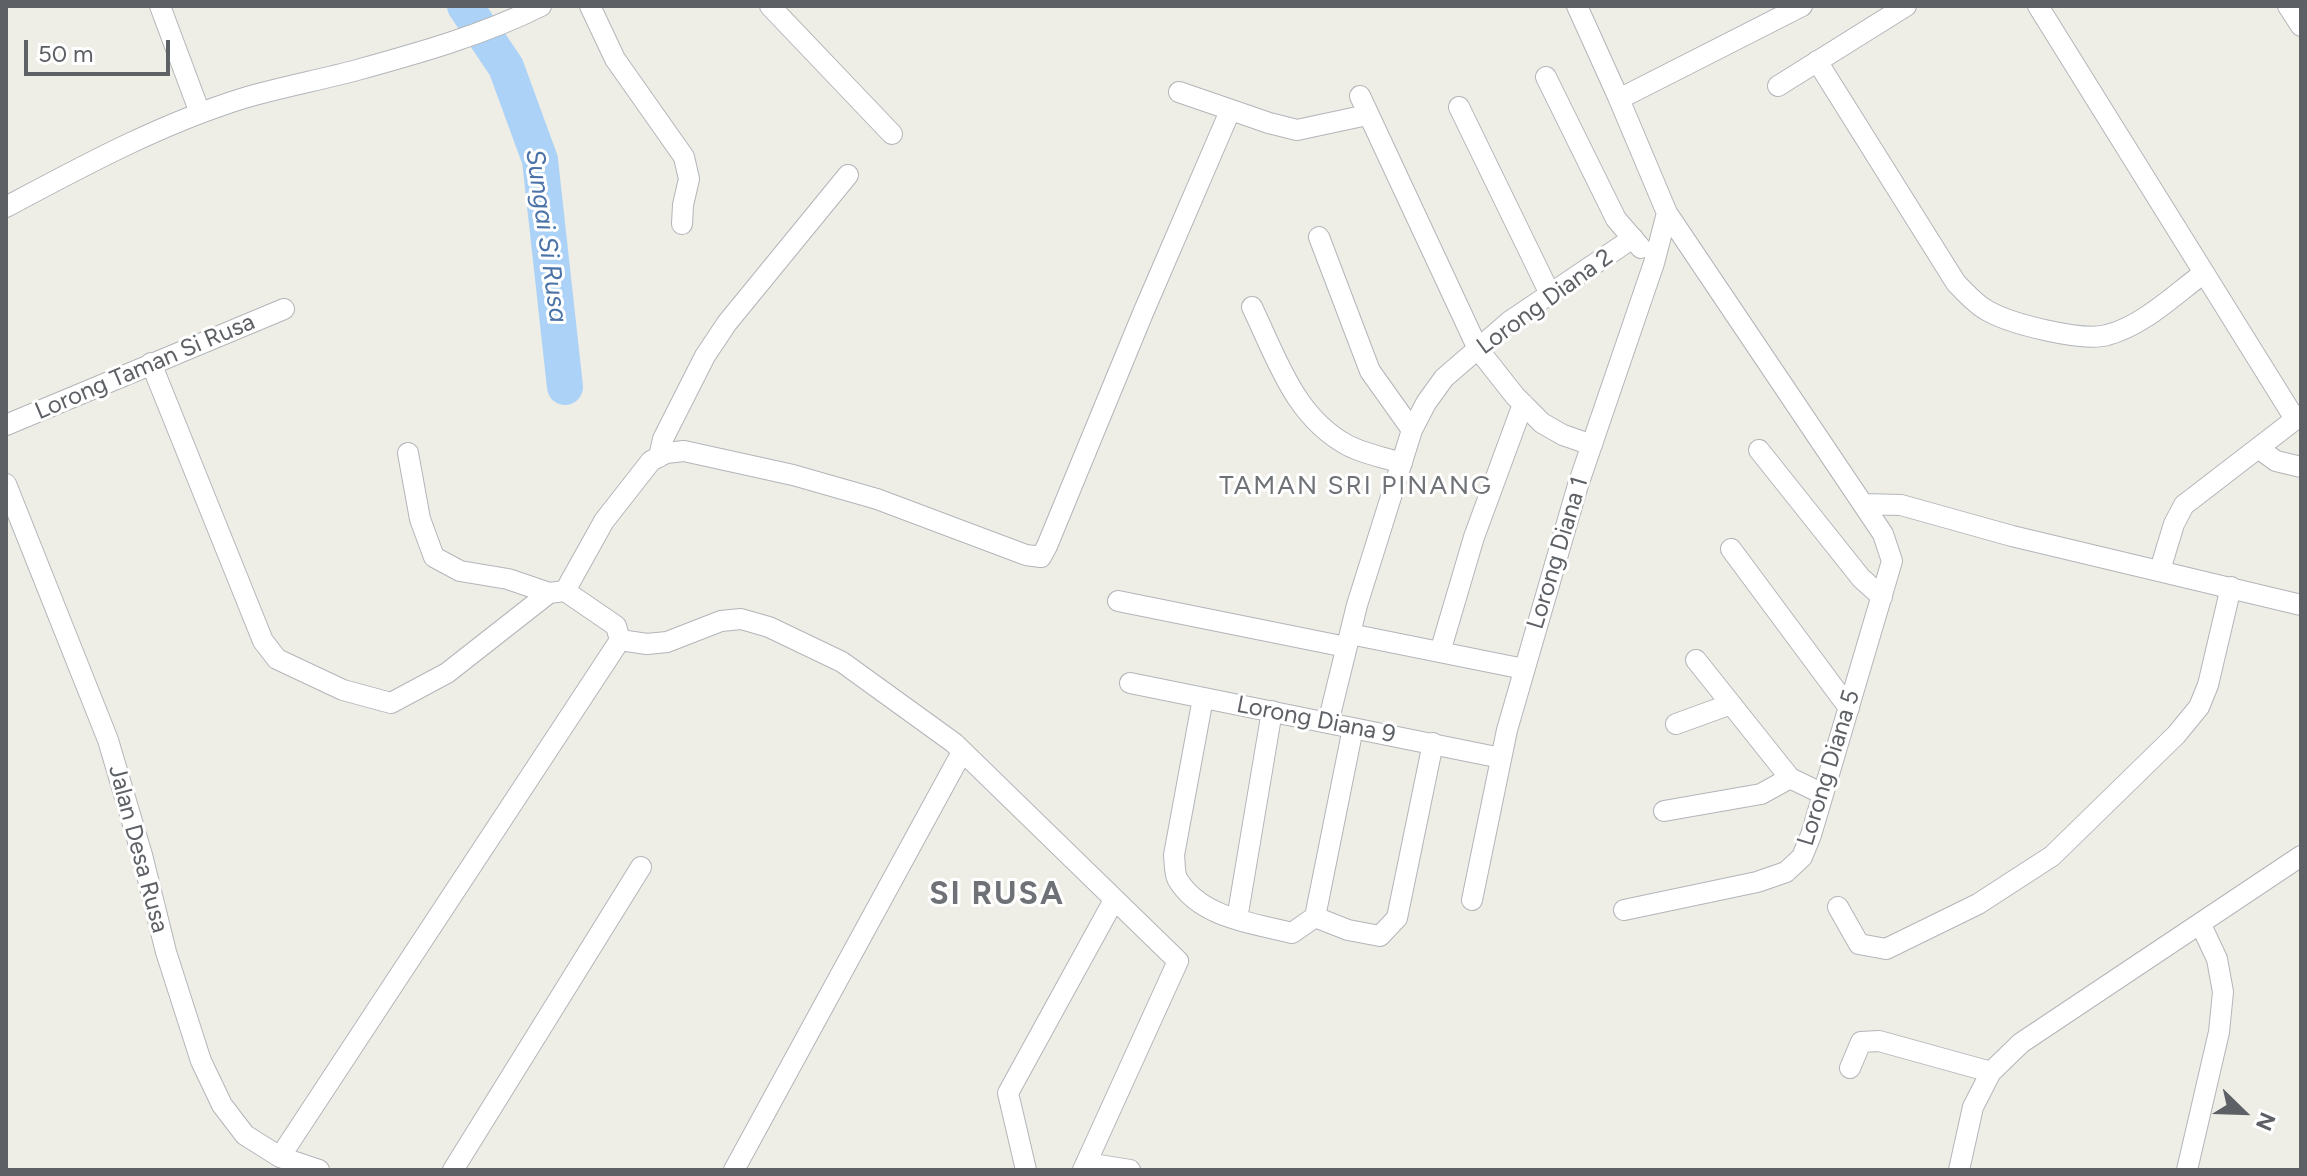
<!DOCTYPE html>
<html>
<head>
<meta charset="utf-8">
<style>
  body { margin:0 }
  #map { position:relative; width:2307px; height:1176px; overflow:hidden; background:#eeede6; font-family:Figtree,sans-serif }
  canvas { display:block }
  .frame { position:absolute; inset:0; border:8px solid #5d6065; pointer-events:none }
  .north { position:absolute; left:2203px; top:1072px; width:80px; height:80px; -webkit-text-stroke:6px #fff; paint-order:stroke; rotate:113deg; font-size:22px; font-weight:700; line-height:32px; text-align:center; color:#5d6065 }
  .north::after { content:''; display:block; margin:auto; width:28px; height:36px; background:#5d6065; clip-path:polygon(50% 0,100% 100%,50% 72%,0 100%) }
  .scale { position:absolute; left:24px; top:40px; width:146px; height:36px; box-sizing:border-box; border:4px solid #5d6065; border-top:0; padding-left:10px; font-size:24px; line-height:28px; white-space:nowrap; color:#5d6065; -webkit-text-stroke:6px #fff; paint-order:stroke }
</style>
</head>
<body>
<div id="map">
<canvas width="2307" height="1176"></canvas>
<div class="frame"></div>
<div class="north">N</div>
<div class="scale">50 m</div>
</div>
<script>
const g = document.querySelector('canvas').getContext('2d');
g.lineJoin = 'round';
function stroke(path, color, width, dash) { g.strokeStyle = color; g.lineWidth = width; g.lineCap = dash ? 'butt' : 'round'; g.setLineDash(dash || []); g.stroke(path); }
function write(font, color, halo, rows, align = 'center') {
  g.font = font + ' Figtree,sans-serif'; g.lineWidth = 6; g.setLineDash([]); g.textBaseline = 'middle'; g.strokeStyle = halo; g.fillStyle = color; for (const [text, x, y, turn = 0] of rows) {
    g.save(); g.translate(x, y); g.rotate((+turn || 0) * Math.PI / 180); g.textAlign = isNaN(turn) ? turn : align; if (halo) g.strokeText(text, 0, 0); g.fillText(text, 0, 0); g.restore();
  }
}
const river = new Path2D(`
  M 465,6 L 506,67 L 540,160 L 565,387`);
const minor = new Path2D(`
  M 160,6 L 200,113
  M 590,6 L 615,59 L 684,157 L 689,179 L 683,205 L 682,224
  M 770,6 L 892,134
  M 1577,6 L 1619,99 L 1667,213 L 1883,534 L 1892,561 L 1811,835 L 1802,857 L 1786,872 L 1757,882 L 1624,910
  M 2038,6 L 2295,419
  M 2288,6 L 2301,26
  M 1817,61 L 1956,283 C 1966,293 1976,305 1988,311 C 2011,324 2082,342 2107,335 C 2143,326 2175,294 2204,273
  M 1546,77 L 1616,219 L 1641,248
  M 1778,86 L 1906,6
  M 1179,92 L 1269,123 L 1297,130 L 1367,115
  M 1360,96 L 1478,349 L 1515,396 L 1542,423 L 1563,435 L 1592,445
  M 1619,99 L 1802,6
  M 1459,107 L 1550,294
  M 6,207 C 83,166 160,124 244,98 C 281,87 320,80 357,70 C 419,53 483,35 541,6
  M 1319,237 L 1370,371 L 1412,430
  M 1252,307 C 1277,359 1295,418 1349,446 C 1365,454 1385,458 1402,463
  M 151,363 L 263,641 L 277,659 L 343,690 L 391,703 L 447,673 L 549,593 L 565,591 L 616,626 L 620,640 L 280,1157
  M 6,425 L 284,309
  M 2258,448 L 2276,461 L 2301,467
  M 1759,450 L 1861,578 L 1882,597
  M 408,453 L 420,519 L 434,557 L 460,571 L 508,579 L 549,593
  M 659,457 L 663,439 L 705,356 L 727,323 L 848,175
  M 6,484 L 108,740 L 142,855 L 166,952 L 201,1061 L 222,1105 L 245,1135 L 280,1157 L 319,1170
  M 1863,504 L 1901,505 L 2012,536 L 2301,605
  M 1731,549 L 1849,708
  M 2160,570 L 2174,524 L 2184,505 L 2301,415
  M 565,591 L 604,521 L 651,461 L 666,453 L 684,451 L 793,475 L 877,499 L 1026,555 L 1041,557 L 1047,546 L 1143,313 L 1230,111
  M 1118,601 L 1346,647
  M 1350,634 L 1524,669
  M 620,640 L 647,644 L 667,642 L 721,621 L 741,619 L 769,627 L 842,662 L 954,743 L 1178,961 L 1083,1170
  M 1440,652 L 1474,537 L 1523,404
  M 1696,660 L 1790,778 L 1823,794
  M 1130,683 L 1501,758
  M 1203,698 L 1174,855 C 1175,863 1174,874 1178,880 C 1201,918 1253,923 1292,933 L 1315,917 L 1353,728
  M 1328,723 L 1357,605 L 1412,430 L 1426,403 L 1444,378 L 1510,321 L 1633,238
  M 1676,724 L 1731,704
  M 1664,811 L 1761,794 L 1790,778
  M 1472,900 L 1507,730 L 1578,485 L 1654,263 L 1667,213
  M 1838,907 L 1859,944 L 1886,949 L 1978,904 L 2052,856 L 2176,735 L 2199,707 L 2208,685 L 2231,587
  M 1315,917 L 1348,930 L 1380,936 L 1397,918 L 1433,743
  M 1237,919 L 1272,711
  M 1850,1068 L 1861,1042 L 1879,1041 L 1991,1072
  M 1086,1163 L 1130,1170
  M 453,1170 L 641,867
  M 734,1170 L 962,752
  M 1026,1170 L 1008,1093 L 1114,900
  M 1959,1170 L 1973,1107 L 1991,1072 L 2021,1043 L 2301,856
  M 2187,1170 L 2219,1032 L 2223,992 L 2217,959 L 2201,925`);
const streetNames = [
  ["Lorong Diana 2",1545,302,-36],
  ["Lorong Taman Si Rusa",145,367,-23],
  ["Lorong Diana 1",1558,553,-73],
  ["Lorong Diana 9",1316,720,11],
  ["Lorong Diana 5",1829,768,-73],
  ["Jalan Desa Rusa",138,849,75]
];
const waterNames = [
  ["Sungai Si Rusa",546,236,82]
];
const neighbourhoodNames = [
  ["TAMAN SRI PINANG",1356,486]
];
const districtNames = [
  ["SI RUSA",997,895]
];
stroke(river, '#acd3f7', 36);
stroke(minor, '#b3b5b9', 22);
stroke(minor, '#fff', 20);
write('24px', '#5d6065', '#fff', streetNames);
write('italic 26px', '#4b73a8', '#fff', waterNames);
g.letterSpacing = '2px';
write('26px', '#6e7276', '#fff', neighbourhoodNames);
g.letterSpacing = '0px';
g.letterSpacing = '2px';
write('bold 32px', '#6e7276', '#fff', districtNames);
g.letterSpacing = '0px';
</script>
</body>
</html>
